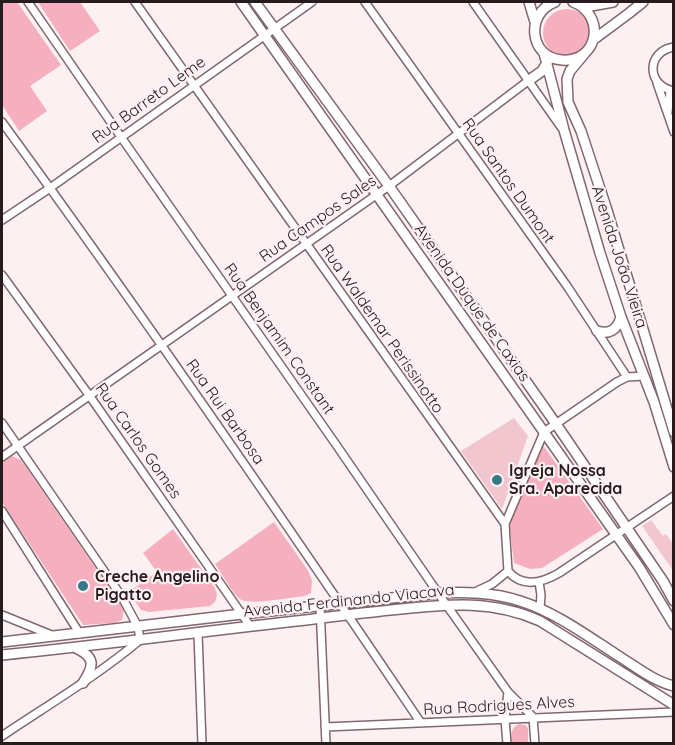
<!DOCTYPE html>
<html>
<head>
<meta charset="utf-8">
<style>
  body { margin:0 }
  #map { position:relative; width:675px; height:745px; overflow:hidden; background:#fcf0f3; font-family:Quicksand,sans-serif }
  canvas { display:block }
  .frame { position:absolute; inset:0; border:3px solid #261c1e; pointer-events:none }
</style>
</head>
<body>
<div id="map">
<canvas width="675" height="745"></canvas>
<div class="frame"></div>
</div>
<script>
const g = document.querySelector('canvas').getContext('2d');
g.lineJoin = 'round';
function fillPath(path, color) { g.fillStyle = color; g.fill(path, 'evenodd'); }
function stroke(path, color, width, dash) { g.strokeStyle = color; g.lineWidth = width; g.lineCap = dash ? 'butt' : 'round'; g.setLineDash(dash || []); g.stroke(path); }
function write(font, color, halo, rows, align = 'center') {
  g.font = font + ' Quicksand,sans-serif'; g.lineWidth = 4.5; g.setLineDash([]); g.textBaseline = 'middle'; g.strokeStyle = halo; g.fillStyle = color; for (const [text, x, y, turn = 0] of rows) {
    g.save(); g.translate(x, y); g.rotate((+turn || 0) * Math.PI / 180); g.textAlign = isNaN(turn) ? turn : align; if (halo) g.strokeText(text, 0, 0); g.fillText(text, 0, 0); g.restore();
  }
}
const green = new Path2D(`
  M 2,2 L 17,2 L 61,65 L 30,86 L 47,111 L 19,131 L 2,105 Z
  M 38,2 L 80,2 L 100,31 L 70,51 Z
  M543 33a24 24 0 1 1 48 0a24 24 0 1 1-48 0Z
  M 542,444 L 603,529 L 542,568 L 530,569 L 514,563 L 509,522 Z
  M 7,454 L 21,460 L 124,609 L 122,620 L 114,623 L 83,625 L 2,502 L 2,457 Z
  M 274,522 L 307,569 L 312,580 L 311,593 L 305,596 C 292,597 249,606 240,599 C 232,593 221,572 215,564 Z
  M 173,529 L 215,588 L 217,595 L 215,602 L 210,606 L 149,612 L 141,610 L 129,592 L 157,572 L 143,553 Z
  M 519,724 L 525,725 L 528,728 L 528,743 L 512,743 C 511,735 510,728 519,724 Z`);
const building = new Path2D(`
  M 514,418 L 528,436 L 502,509 L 461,451 Z
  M 651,520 L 663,536 L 666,534 L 674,545 L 674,572 L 642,526 Z`);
const street = new Path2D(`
  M 28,2 L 121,137 L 337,446 L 438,593 L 508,692 L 533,717 L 535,744
  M 135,2 L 505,524
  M 365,2 L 567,286 L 627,377
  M 473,2 L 561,127
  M 674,47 C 646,51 646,86 674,91
  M 657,83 L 674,132
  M 668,112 L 670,91
  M 2,122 C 146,319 284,520 421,723
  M 2,220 L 50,188 L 312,2
  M 2,275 L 89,395 L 250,626
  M 2,423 L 122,597 L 138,627 L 140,640 C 97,676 48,705 2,736
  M 2,457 L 389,186 L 528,81
  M 2,511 L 80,634
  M 508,571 L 505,524 L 544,432 L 617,382 L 627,377 L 644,376
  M 508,571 C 522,588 542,583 559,573 L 674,496
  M 539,582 L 541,595 L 540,608
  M 475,592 L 492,584 L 508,571
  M 320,606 L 326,744
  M 2,615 L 54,636
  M 198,633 L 202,744
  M 325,727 L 674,712
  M 507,744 L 505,719 L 508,692`);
const secondary = new Path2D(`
  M 241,2 L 639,567 L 674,625
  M 255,2 L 389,186 L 556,424 L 663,581 L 674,601
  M 529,2 L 535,22
  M 555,2 C 525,13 529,58 562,60 C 598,63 607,15 573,2
  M 581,5 L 591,6 L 613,2
  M 593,40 L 628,14 L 643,2
  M 544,53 L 564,130 L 600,253 L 621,317 L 654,402 L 674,467
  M 585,53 L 570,71 L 567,79 L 568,102 L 581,131 L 606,207 L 674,432
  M 528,81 L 542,71 L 548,61
  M 597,331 C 609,335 617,330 621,317
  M 2,642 L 242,614 L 438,593 C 465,592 493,592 520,601 C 555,612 586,635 617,655 C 635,666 653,681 674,686
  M 76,648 C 97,658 93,667 83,683
  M 2,655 C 103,645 204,631 306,620 C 338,616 369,612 401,609 C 450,604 494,600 540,621 L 674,705`);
const markers = [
  [497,480,6,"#357988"],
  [83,586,6,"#357988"]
];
const streetNames = [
  ["Rua Barreto Leme",149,100,-36],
  ["Rua Santos Dumont",508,181,55],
  ["Rua Campos Sales",318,219,-35],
  ["Avenida João Vieira",619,257,72],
  ["Avenida Duque de Caxias",472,303,55],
  ["Rua Waldemar Perissinotto",382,329,55],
  ["Rua Benjamim Constant",279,339,55],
  ["Rua Rui Barbosa",225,412,55],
  ["Rua Carlos Gomes",138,441,55],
  ["Avenida Ferdinando Viacava",349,601,-6],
  ["Rua Rodrigues Alves",499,706,-3]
];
const poiNames = [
  ["Igreja Nossa",509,471],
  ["Sra. Aparecida",509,489],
  ["Creche Angelino",95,577],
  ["Pigatto",95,595]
];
fillPath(green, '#f6afbf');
fillPath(building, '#f2c6cf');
stroke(street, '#81686d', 10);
stroke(secondary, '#81686d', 12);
stroke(street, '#fff', 7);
stroke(secondary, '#fff', 9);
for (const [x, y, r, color] of markers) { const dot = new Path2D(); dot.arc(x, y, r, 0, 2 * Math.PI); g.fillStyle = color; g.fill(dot); stroke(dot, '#fcf0f3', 2); }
write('16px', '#261c1e', '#fcf0f3', streetNames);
write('bold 16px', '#261c1e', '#fcf0f3', poiNames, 'left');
</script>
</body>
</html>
